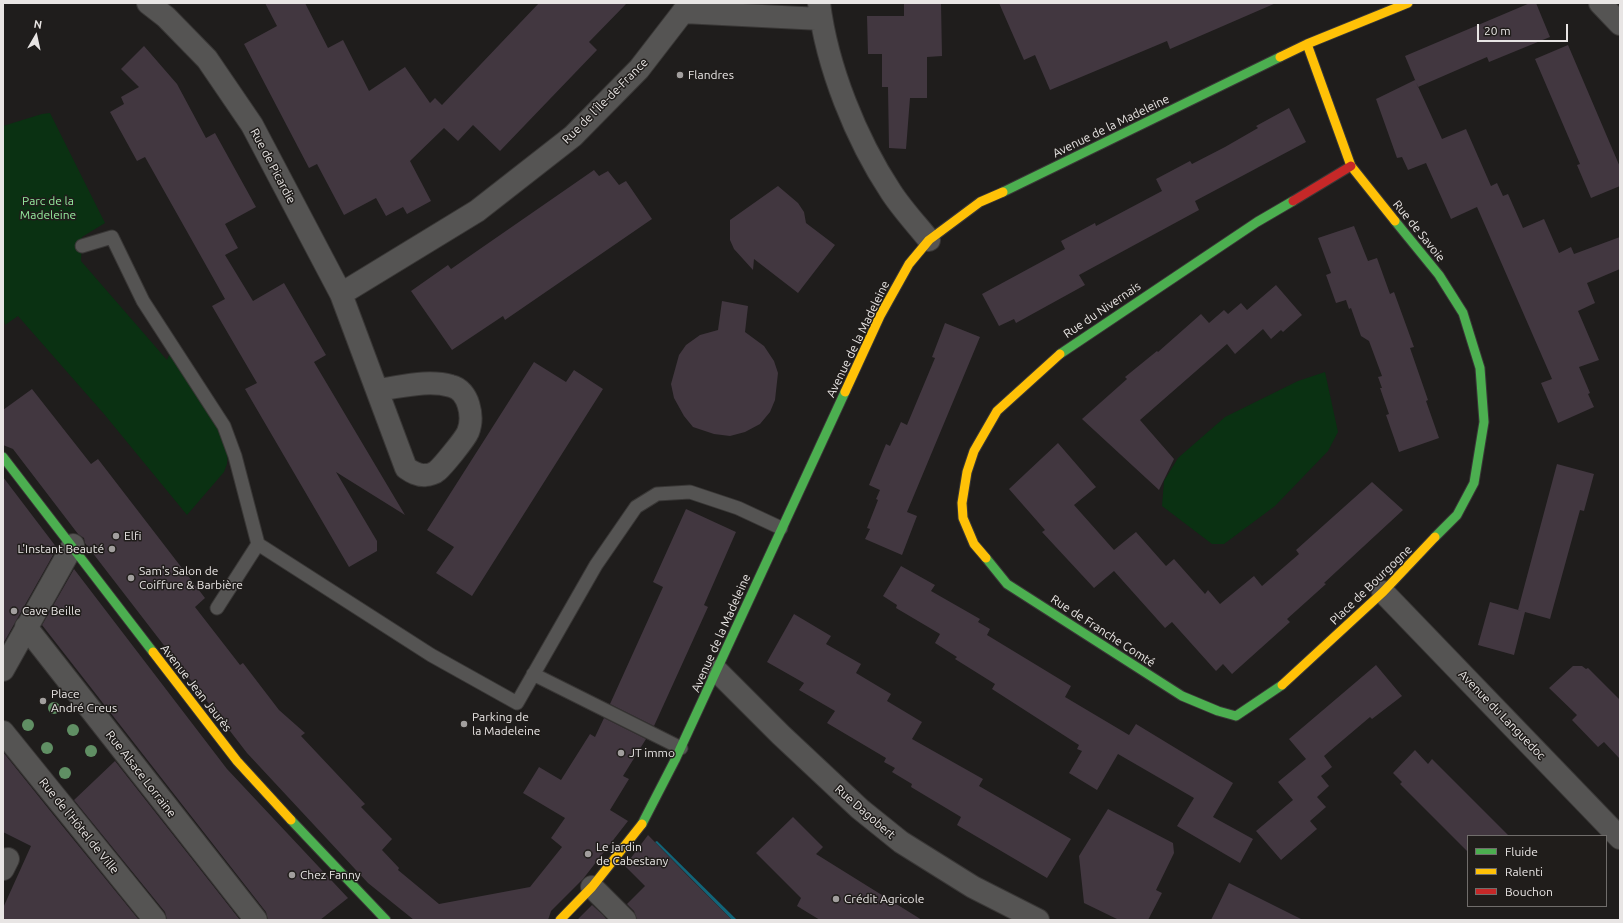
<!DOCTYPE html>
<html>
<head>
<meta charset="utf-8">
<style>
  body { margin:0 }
  #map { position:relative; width:1623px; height:923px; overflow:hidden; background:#1f1d1c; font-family:Ubuntu,sans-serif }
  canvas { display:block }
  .frame { position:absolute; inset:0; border:4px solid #e8e5e4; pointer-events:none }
  .legend { position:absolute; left:1467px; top:835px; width:140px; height:72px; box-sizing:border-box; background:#201d1b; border:1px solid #706d6b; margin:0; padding:5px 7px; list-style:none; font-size:12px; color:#e8e5e4 }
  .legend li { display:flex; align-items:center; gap:8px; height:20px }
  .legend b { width:20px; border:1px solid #706d6b }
  .north { position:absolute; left:16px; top:16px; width:40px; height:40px; -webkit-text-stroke:3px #201d1b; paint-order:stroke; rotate:9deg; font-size:11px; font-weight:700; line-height:16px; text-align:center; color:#e8e5e4 }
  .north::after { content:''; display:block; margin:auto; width:14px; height:18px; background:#e8e5e4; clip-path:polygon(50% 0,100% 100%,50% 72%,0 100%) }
  .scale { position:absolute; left:1477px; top:24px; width:91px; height:18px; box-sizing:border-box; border:2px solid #e8e5e4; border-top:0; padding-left:5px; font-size:12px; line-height:14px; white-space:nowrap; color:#e8e5e4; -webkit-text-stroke:3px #201d1b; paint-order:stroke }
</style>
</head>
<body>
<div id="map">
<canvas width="1623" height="923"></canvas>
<div class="frame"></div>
<ul class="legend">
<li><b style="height:5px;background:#4caf50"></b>Fluide</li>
<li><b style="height:5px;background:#ffc107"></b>Ralenti</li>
<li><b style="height:5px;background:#c62828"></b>Bouchon</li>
</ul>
<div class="north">N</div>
<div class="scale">20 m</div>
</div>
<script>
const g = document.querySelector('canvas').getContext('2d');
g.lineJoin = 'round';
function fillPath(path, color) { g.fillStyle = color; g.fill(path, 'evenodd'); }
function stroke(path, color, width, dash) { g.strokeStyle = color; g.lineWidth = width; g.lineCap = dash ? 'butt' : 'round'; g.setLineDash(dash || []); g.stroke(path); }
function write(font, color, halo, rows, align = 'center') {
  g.font = font + ' Ubuntu,sans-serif'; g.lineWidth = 3; g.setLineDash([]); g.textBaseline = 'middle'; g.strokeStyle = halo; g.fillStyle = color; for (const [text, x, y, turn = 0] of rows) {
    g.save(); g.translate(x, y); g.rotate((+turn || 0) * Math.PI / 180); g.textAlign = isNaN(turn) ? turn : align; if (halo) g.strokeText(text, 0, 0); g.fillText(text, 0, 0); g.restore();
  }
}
const green = new Path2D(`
  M 50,113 L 105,223 L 82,237 L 81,261 L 167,360 L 170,353 L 222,430 L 228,451 L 227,464 L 224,472 L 187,515 L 104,414 L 18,316 L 5,325 L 3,315 L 3,126 L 42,114 Z
  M 1325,372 L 1338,432 L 1328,451 L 1275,506 L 1224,544 L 1212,544 L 1162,506 L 1164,481 L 1178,458 L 1225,417 L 1298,381 Z`);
const water = new Path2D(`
  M 657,841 L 737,920 L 732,920 L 655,842 Z`);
const building = new Path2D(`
  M 265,3 L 305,3 L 328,48 L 343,40 L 369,91 L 405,67 L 430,103 L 435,98 L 442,105 L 539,3 L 627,3 L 589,42 L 597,50 L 500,151 L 473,125 L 458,141 L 444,128 L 410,161 L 431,201 L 407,214 L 403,207 L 386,216 L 376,198 L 344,215 L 317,164 L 309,168 L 244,44 L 277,26 Z
  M 904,3 L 941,3 L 942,56 L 927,57 L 927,98 L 910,98 L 906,149 L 889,148 L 888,87 L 882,87 L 882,54 L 868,54 L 867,16 L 904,16 Z
  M 999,3 L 1276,3 L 1170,49 L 1167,41 L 1050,90 L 1035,55 L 1024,60 Z
  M 1530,3 L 1536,3 L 1550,37 L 1489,62 L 1487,57 L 1418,87 L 1405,56 Z
  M 1568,45 L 1620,167 L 1620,186 L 1591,198 L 1577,165 L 1580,164 L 1535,59 Z
  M 144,46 L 177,84 L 206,138 L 215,133 L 256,207 L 225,224 L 238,248 L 225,255 L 253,301 L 284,283 L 326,355 L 314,362 L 405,515 L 336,472 L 377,541 L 377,551 L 349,567 L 245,389 L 257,383 L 212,306 L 225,299 L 145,157 L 137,161 L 110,112 L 124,104 L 121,97 L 139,87 L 121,69 Z
  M 1415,80 L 1442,139 L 1466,129 L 1491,186 L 1497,183 L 1503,196 L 1508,194 L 1523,228 L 1544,219 L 1559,253 L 1571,247 L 1574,254 L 1620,237 L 1620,269 L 1587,283 L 1595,303 L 1578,311 L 1599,360 L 1579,367 L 1590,393 L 1588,394 L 1594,407 L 1558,423 L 1541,383 L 1552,379 L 1477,207 L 1451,219 L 1426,163 L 1408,170 L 1402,157 L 1397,158 L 1376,99 Z
  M 1289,108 L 1306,142 L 1195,201 L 1199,210 L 1079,275 L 1085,285 L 1016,323 L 1014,319 L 999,326 L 982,294 L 1065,249 L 1061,241 L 1095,223 L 1096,226 L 1162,191 L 1156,179 L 1190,161 L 1192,164 L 1225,147 L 1258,128 L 1256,126 Z
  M 594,170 L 599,176 L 608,171 L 619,185 L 626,181 L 652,219 L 505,320 L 503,316 L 452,350 L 411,291 L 448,265 L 451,269 Z
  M 778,186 L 798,203 L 804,212 L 806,223 L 835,245 L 798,293 L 754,259 L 753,270 L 734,249 L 730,240 L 730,220 Z
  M 1354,226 L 1368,261 L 1377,258 L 1390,294 L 1394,292 L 1414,347 L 1410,348 L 1428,400 L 1426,401 L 1439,438 L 1399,452 L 1386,415 L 1389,414 L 1380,388 L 1382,388 L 1378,377 L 1382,376 L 1369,341 L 1361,336 L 1351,308 L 1349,309 L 1346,300 L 1336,303 L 1326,275 L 1331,273 L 1318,238 Z
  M 1276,285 L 1302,315 L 1283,332 L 1281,330 L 1271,339 L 1263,329 L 1235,354 L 1227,344 L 1140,420 L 1174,459 L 1159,490 L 1082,419 L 1127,379 L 1125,377 L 1157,351 L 1158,352 L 1201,314 L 1209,323 L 1224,310 L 1228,314 L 1241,303 L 1247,310 Z
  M 722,301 L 748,306 L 745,332 L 764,346 L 774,361 L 778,373 L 775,400 L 770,412 L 760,424 L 745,432 L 730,436 L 714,434 L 693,427 L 684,416 L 674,398 L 671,384 L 679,355 L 686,345 L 700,335 L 718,330 Z
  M 945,323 L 980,337 L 907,512 L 917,516 L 902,555 L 865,539 L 870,529 L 867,528 L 878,500 L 876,499 L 880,490 L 869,485 L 886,444 L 890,446 L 901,422 L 907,425 L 935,358 L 932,357 Z
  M 534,362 L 566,382 L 574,370 L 603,389 L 472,596 L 436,573 L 454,547 L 427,530 Z
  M 32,389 L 91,464 L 98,459 L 205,598 L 195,607 L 240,665 L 243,663 L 279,710 L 305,733 L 301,736 L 365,804 L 361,807 L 392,839 L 382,850 L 399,868 L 398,870 L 439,904 L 530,887 L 562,847 L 551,838 L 565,818 L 523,793 L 539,767 L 561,780 L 590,734 L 595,737 L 604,718 L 646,739 L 623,776 L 629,779 L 610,810 L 628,821 L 583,879 L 551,911 L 548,920 L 414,920 L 368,883 L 247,753 L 85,543 L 84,538 L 78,534 L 13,449 L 3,445 L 3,410 Z
  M 1058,443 L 1096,487 L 1074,505 L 1114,550 L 1136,532 L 1166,566 L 1174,559 L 1205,594 L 1208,590 L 1220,604 L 1254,576 L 1262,586 L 1299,554 L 1296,550 L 1372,482 L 1403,510 L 1324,583 L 1326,584 L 1287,619 L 1290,622 L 1232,674 L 1223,664 L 1216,671 L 1172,622 L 1165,628 L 1114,571 L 1094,588 L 1042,532 L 1045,530 L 1009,489 Z
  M 1557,464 L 1594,474 L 1584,511 L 1580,510 L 1550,619 L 1525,612 L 1514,655 L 1478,645 L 1490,602 L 1522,611 L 1518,610 Z
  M 3,477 L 57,548 L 3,644 Z
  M 686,509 L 736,532 L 704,605 L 708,607 L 654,726 L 610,704 L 663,587 L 653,582 Z
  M 901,566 L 935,585 L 931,591 L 980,619 L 978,622 L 990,629 L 987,635 L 1071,686 L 1065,697 L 1129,735 L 1136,724 L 1233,783 L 1213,817 L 1253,839 L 1240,863 L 1177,826 L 1194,798 L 1118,754 L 1097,790 L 1069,773 L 1082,751 L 1077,749 L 1079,745 L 992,689 L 995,684 L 955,659 L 957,657 L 935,643 L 940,634 L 896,608 L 897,605 L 883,596 Z
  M 74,569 L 227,769 L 348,898 L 320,920 L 268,920 L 266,912 L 42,625 Z
  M 794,614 L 831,636 L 826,644 L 861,664 L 856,673 L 891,694 L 887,701 L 922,722 L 912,739 L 983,779 L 979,786 L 1071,839 L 1047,878 L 957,825 L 961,817 L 911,787 L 912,784 L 892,772 L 895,768 L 884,762 L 886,758 L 827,723 L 835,711 L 799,690 L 804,683 L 767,662 Z
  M 1376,665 L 1402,696 L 1372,719 L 1370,717 L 1324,756 L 1332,767 L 1321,776 L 1329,786 L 1317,797 L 1326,807 L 1310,821 L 1317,829 L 1281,860 L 1256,831 L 1293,800 L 1278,782 L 1306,759 L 1289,739 Z
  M 1573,666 L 1582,666 L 1586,669 L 1588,668 L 1620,700 L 1620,759 L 1604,742 L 1598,747 L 1572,720 L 1577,715 L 1549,688 Z
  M 1415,750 L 1428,764 L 1432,759 L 1509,836 L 1468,836 L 1468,852 L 1400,784 L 1402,782 L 1393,773 Z
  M 3,752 L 56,818 L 139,920 L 3,920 L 3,908 L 31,846 L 3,832 Z
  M 115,761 L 240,920 L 167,920 L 165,912 L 74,800 Z
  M 1108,809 L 1173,843 L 1174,853 L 1156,890 L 1162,893 L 1148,920 L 1119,920 L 1084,903 L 1079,856 Z
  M 793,817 L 823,847 L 816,854 L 922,920 L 820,920 L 797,906 L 801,898 L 756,853 Z
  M 648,835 L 686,874 L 732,920 L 637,920 L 634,911 L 627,904 L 645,886 L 625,866 Z
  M 1229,883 L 1303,920 L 1211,920 Z
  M 592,905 L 603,915 L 607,920 L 577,920 Z`);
const lane = new Path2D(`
  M 82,246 L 112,237 L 143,301 L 224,426 L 235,456 L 258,544 L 217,608
  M 258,544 L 431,655 L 517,703 L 596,565 L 636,507 L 657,494 L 690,492 L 738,508 L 781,528
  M 533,674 L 681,748`);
const street = new Path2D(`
  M 148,3 L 166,17 L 207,59 L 252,125 L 341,294 L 406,468 C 412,472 418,476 426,475 C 429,475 435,473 437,471 C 443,466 465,439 468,432 C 474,417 469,390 451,386 C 428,379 401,387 377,390
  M 819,3 C 827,67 856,139 891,192 C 902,209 917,225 929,240
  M 1600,3 L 1620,24
  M 683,12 L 821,19
  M 341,294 L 477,211 L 573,136 L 639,69 L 683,12
  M 1383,592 L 1620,838
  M 26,627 L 256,920
  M 3,670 L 73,545
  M 717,671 L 781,735 L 860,809 L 901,842 L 973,887 L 1038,920
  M 3,732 L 155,920
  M 3,869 L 8,859
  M 592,887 L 625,920`);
const fast = new Path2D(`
  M 1003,192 L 1280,57
  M 1395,221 L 1439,275 L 1463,313 L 1480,368 L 1484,422 L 1474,483 L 1457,515 L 1435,537
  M 1060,354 L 1257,222 L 1293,201
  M 3,457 L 153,652
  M 986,558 L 1007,584 L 1182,696 L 1218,711 L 1236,716 L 1282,685
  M 291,820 L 386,920
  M 642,824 L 675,760 L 845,392`);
const slow = new Path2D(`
  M 1307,44 L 1351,166 L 1395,221
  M 1280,57 L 1307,44 L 1408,3
  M 845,392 L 880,316 L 909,264 L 929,240 L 980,202 L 1003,192
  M 986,558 L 974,544 L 963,518 L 962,503 L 967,472 L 974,451 L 997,411 L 1060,354
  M 153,652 L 237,761 L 291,820
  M 1282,685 L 1383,592 L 1435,537
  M 560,920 L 592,887 L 642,824`);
const jam = new Path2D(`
  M 1293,201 L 1351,166`);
const trees = [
  [54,708],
  [28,725],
  [73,730],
  [47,748],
  [91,751],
  [65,773]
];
const markers = [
  [680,75,4,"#a29f9e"],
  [116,536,4,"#a29f9e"],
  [112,549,4,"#a29f9e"],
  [131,578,4,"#a29f9e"],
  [14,611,4,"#a29f9e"],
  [43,701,4,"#a29f9e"],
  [464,724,4,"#a29f9e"],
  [621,753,4,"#a29f9e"],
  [588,854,4,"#a29f9e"],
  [292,875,4,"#a29f9e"],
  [836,899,4,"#a29f9e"]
];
const poiNames = [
  ["Flandres",688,75],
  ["Elfi",124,536],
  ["L'Instant Beauté",104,549,"right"],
  ["Sam's Salon de",139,571],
  ["Coiffure & Barbière",139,585],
  ["Cave Beille",22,611],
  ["Place",51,694],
  ["André Creus",51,708],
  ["Parking de",472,717],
  ["la Madeleine",472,731],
  ["JT immo",629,753],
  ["Le jardin",596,847],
  ["de Cabestany",596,861],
  ["Chez Fanny",300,875],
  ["Crédit Agricole",844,899]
];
const streetNames = [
  ["Rue de l'Île-de-France",605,101,-45],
  ["Avenue de la Madeleine",1111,126,-26],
  ["Rue de Picardie",273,166,62],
  ["Rue de Savoie",1419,231,51],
  ["Rue du Nivernais",1102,310,-34],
  ["Avenue de la Madeleine",858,339,-64],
  ["Place de Bourgogne",1371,585,-44],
  ["Rue de Franche Comté",1103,631,33],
  ["Avenue de la Madeleine",721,633,-66],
  ["Avenue Jean Jaurès",196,688,52],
  ["Avenue du Languedoc",1502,715,46],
  ["Rue Alsace Lorraine",141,774,52],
  ["Rue Dagobert",865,812,41],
  ["Rue de l'Hôtel de Ville",79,826,51]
];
const parkNames = [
  ["Parc de la",48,201],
  ["Madeleine",48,215]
];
fillPath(green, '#0a3112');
fillPath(water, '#126579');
fillPath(building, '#423740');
stroke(lane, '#393736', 15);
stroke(street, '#393736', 24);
stroke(fast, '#393736', 11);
stroke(slow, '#393736', 11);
stroke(jam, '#393736', 11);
stroke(lane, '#555453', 13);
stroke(street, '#555453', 22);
stroke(fast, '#4caf50', 9);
stroke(slow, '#ffc107', 9);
stroke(jam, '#c62828', 9);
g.fillStyle = '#608f64';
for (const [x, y] of trees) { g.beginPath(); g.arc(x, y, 6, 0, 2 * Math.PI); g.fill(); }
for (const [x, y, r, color] of markers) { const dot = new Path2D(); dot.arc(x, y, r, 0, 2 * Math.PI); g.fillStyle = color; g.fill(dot); stroke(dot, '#201d1b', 1.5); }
write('12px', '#e8e5e4', '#201d1b', poiNames, 'left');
write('12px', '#e8e5e4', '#201d1b', streetNames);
write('12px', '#95ed9f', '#201d1b', parkNames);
</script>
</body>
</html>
